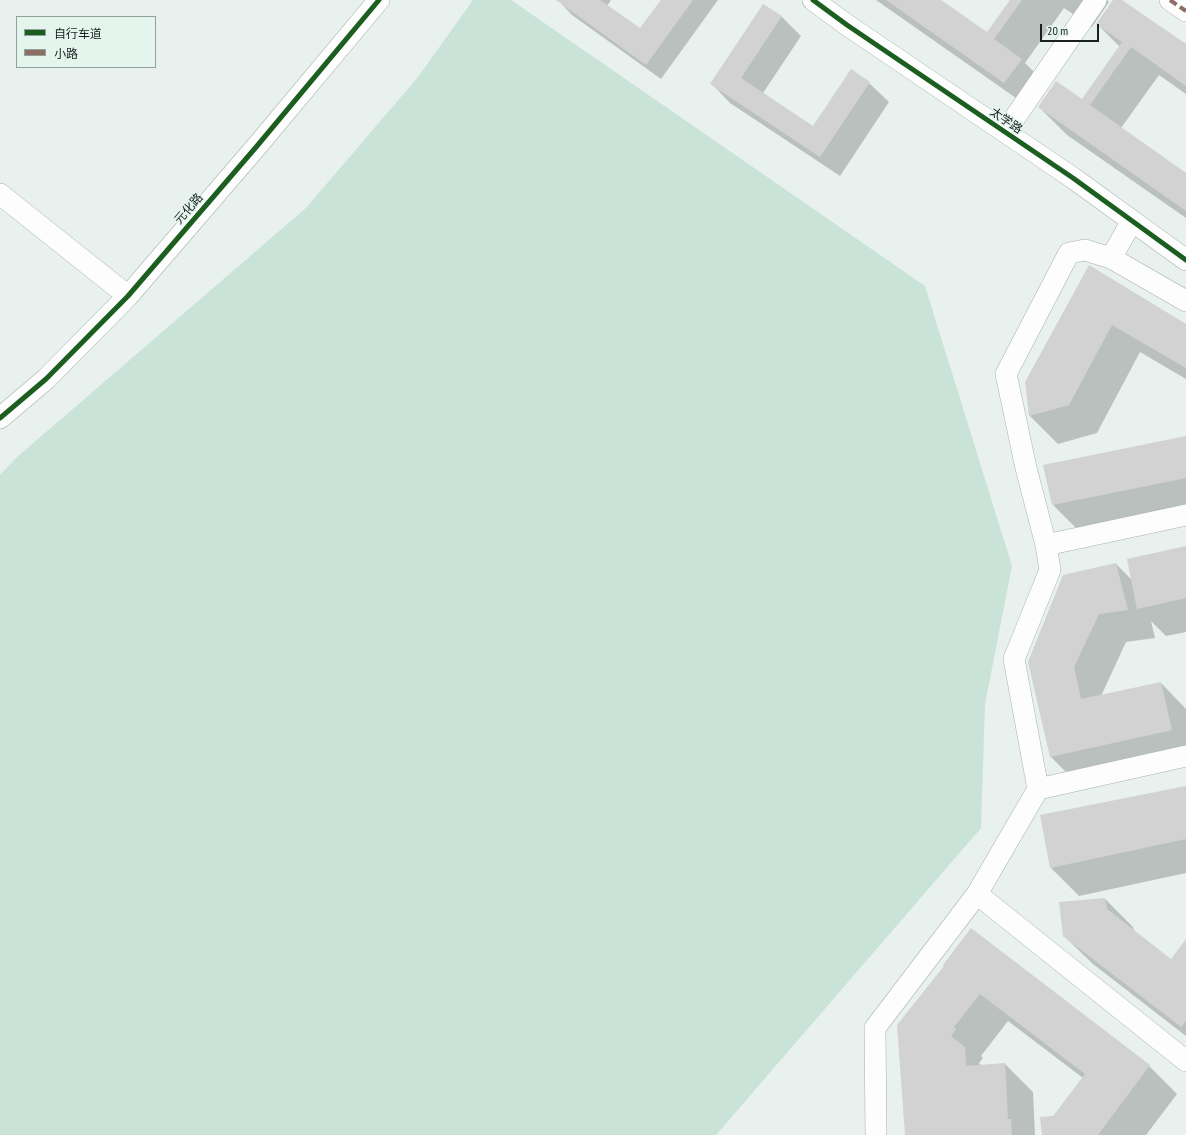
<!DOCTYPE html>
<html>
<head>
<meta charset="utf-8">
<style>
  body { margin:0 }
  #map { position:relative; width:1186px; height:1135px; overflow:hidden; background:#e8f1ed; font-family:"PT Sans Narrow","Noto Sans SC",sans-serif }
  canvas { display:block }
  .legend { position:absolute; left:16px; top:16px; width:140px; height:52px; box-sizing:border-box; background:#e4f5ee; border:1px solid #93a09b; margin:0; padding:5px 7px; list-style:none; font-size:12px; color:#1a201e }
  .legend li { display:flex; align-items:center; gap:8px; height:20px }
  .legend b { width:20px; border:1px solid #93a09b }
  .scale { position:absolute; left:1040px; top:24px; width:59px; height:18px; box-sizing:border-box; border:2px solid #1a201e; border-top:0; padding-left:5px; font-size:12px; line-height:14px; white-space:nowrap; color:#1a201e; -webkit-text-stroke:3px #e4f5ee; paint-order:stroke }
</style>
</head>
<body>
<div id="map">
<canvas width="1186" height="1135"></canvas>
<ul class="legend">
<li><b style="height:5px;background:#1b5e20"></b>自行车道</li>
<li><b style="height:5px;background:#8d6e63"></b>小路</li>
</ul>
<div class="scale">20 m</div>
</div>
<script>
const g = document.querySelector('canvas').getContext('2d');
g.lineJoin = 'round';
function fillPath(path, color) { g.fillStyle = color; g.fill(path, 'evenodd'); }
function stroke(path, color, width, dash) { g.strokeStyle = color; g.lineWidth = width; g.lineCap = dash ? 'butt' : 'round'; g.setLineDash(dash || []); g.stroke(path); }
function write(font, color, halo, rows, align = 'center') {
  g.font = font + ' "PT Sans Narrow","Noto Sans SC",sans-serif'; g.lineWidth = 3; g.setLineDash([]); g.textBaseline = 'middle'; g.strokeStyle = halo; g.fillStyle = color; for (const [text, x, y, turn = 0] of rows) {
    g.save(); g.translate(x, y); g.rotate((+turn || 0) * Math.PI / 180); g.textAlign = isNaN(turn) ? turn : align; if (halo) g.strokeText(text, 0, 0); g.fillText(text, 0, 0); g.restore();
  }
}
const green = new Path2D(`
  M 473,0 L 511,0 L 925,286 L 1012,566 L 985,704 L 981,828 L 716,1135 L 0,1135 L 0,475 L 16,458 L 306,208 L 418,77 Z`);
const shadow = new Path2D(`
  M 558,0 L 611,0 L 607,6 L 640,30 L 662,0 L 718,0 L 661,79 L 572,15 Z
  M 876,0 L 939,0 L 987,34 L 1011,0 L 1107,0 L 1109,2 L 1092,27 L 1064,8 L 1025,63 L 1049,87 L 1033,110 Z
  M 1114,0 L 1121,0 L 1186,46 L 1186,94 L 1159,75 L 1121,128 L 1186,174 L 1186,218 L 1067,135 L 1039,107 L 1083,100 L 1120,47 L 1097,24 Z
  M 764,5 L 782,17 L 801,36 L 763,93 L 813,127 L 851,71 L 869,83 L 889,102 L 840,176 L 730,103 L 711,83 Z
  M 1089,267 L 1186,325 L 1186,379 L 1140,352 L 1097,433 L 1058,444 L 1030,416 L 1026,382 Z
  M 1186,437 L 1186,511 L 1081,533 L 1053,505 Z
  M 1186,547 L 1186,632 L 1166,636 L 1151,621 L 1155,638 L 1126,642 L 1101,696 L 1161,683 L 1186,709 L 1186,761 L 1079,785 L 1051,757 L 1029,662 L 1116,564 L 1132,580 Z
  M 1186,787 L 1186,873 L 1079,896 L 1051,868 Z
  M 1105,899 L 1133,927 L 1134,931 L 1172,961 L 1186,941 L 1186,1036 L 1093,964 L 1064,936 Z
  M 946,966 L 1149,1066 L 1177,1094 L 1146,1135 L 1043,1135 L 1053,1117 L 1083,1078 L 1008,1021 L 981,1056 L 983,1058 L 979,1063 L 982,1066 L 1005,1064 L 1033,1092 L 1035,1135 L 906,1135 Z`);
const building = new Path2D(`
  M 556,0 L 600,0 L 640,28 L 661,0 L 693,0 L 646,65 Z
  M 886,0 L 941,0 L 987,32 L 1010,0 L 1022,0 L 994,39 L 1022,59 L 1004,83 Z
  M 1113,0 L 1122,0 L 1186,44 L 1186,86 L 1131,47 L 1090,105 L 1186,173 L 1186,211 L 1038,107 L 1056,81 L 1082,99 L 1122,42 L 1096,24 Z
  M 763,4 L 782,16 L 741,78 L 813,126 L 851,69 L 870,82 L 820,157 L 710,84 Z
  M 1089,265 L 1186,324 L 1186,368 L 1112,325 L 1069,405 L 1029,416 L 1025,382 Z
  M 1186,436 L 1186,478 L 1052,505 L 1043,465 Z
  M 1186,546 L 1186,598 L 1137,609 L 1127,559 Z
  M 1116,563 L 1128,610 L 1099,614 L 1074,667 L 1081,699 L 1161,682 L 1172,730 L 1050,757 L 1028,662 L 1063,575 Z
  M 1186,786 L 1186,839 L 1050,868 L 1040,815 Z
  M 1105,898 L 1107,909 L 1171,959 L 1186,939 L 1186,1021 L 1181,1027 L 1063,936 L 1059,902 Z
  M 971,928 L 1150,1065 L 1098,1135 L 1042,1135 L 1040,1117 L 1053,1116 L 1085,1074 L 980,994 L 954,1027 L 956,1029 L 951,1036 L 965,1047 L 966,1066 L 1005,1063 L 1008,1119 L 1011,1119 L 1012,1135 L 905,1135 L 897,1025 L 944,966 L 943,965 Z`);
const minor = new Path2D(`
  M 813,0 L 847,25 L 1073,178 L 1186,260
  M 1170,0 L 1186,11
  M 1005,132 L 1096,0
  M 0,194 L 128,296
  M 1132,221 L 1111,258 L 1186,301
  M 1111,258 L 1085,250 L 1069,253 L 1006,374 L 1026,468 L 1046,545 L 1186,515
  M 0,418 L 46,379 L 128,296 L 257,146 L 379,0
  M 1046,545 L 1050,570 L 1014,659 L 1038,789 L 1186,756
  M 1038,789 L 977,894 L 1186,1061
  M 876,1135 L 875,1028 L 977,894`);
const quiet = new Path2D(`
  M 1170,0 L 1186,11`);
const cycleway = new Path2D(`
  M 813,0 L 847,25 L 1073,178 L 1186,260
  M 0,418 L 46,379 L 128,296 L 257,146 L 379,0`);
const streetNames = [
  ["太学路",1006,121,34],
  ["元化路",189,209,-49]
];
fillPath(green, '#c9e3d8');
fillPath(shadow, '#0003');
fillPath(building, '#d1d2d1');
stroke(minor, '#a8b0ac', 22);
stroke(minor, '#fcfdfc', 21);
stroke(quiet, '#8d6e63', 4, [8, 4]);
stroke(cycleway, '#1b5e20', 5);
write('12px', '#1a201e', '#e4f5ee', streetNames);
</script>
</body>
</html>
